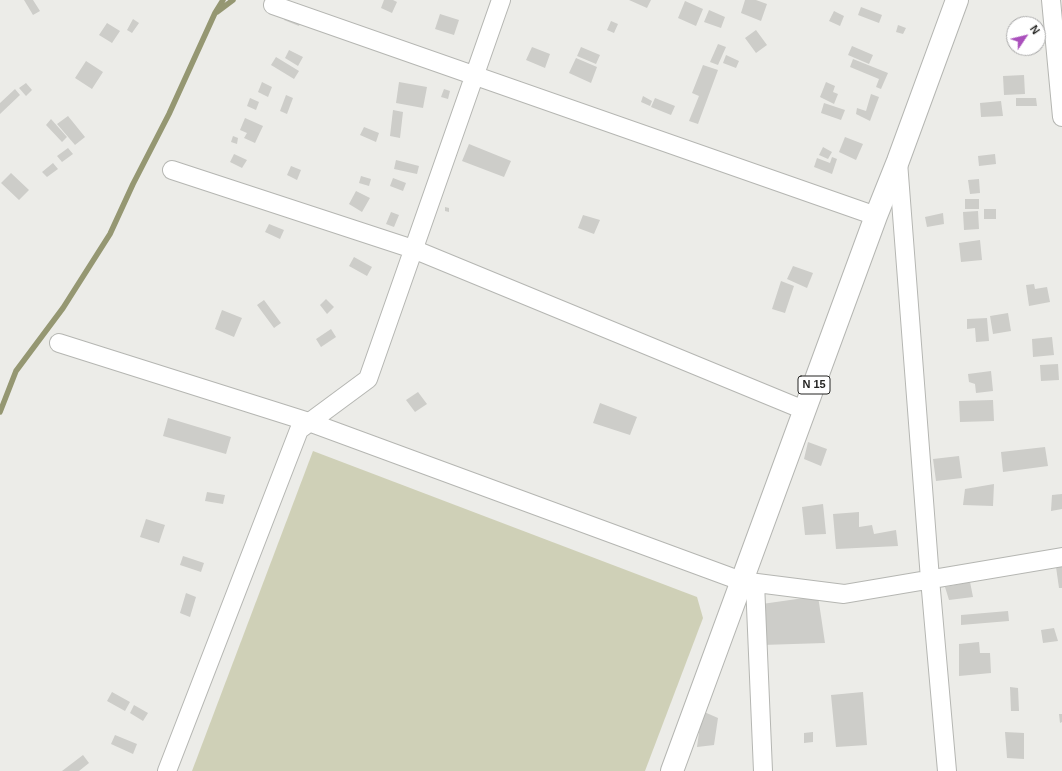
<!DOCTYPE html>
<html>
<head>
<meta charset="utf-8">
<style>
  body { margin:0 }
  #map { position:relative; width:1062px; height:771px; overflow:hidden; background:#ecece8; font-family:Arial,sans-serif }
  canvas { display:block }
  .north { position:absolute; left:1006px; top:16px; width:40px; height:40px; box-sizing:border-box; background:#fff; border:1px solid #a7a7a7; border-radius:50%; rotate:55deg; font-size:11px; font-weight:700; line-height:16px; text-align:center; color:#242422 }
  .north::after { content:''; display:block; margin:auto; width:14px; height:18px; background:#aa50bc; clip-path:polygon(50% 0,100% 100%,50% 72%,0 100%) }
</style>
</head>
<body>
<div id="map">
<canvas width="1062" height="771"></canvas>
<div class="north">N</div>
</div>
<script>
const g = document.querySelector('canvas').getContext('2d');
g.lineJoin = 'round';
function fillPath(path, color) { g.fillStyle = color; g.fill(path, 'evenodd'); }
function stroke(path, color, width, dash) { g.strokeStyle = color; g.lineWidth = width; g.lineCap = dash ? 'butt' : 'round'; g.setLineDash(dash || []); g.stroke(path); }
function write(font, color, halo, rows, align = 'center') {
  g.font = font + ' Arial,sans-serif'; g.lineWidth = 3; g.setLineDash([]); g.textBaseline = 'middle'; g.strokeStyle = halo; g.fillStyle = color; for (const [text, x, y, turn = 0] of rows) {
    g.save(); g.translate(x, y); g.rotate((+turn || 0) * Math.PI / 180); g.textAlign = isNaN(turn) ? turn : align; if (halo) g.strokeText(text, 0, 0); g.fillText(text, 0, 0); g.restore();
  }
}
const green = new Path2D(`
  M 313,451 L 697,597 L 703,618 L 645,771 L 192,771 Z`);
const stream = new Path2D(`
  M 217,12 L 233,0
  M 0,412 L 16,371 L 63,308 L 110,234 L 133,184 L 169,114 L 215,13 L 223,0`);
const building = new Path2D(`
  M 24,0 L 33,0 L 40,11 L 33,15 Z
  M 384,0 L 393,0 L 397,2 L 392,13 L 381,8 Z
  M 629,0 L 651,0 L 647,8 Z
  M 745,0 L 756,0 L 767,4 L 761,21 L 741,13 Z
  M 685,1 L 703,9 L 696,26 L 678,18 Z
  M 861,7 L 882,15 L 879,23 L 858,15 Z
  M 709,10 L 725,17 L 721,28 L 704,22 Z
  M 834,11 L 844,16 L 840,26 L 829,21 Z
  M 440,14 L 459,20 L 454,35 L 435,29 Z
  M 286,15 L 301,21 L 299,26 L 284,20 Z
  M 133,19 L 139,23 L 132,33 L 127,30 Z
  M 611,21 L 618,24 L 614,33 L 607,30 Z
  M 107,23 L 120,31 L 112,43 L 99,35 Z
  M 898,25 L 906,28 L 903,34 L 896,32 Z
  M 756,30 L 767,45 L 756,53 L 745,38 Z
  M 718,44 L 726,47 L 718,65 L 710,62 Z
  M 852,46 L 873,55 L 869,64 L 848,55 Z
  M 532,47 L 550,54 L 545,68 L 526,60 Z
  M 581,47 L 600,55 L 596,64 L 577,56 Z
  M 289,50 L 303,57 L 298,66 L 285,58 Z
  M 726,55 L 739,61 L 736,68 L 723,63 Z
  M 276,57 L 299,71 L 294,79 L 271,65 Z
  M 576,58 L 597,67 L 591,83 L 569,73 Z
  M 853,59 L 888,73 L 881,89 L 876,87 L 879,79 L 850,67 Z
  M 86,61 L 103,72 L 92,89 L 75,78 Z
  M 703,65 L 718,70 L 698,124 L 689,121 L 699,96 L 692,93 Z
  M 1024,75 L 1025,94 L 1004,95 L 1003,76 Z
  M 262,82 L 272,87 L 268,97 L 258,92 Z
  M 399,82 L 427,87 L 423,108 L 396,103 Z
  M 826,82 L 835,86 L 833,92 L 838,94 L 834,104 L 820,97 Z
  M 26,83 L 32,90 L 26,96 L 19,88 Z
  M 15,89 L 20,95 L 0,114 L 0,103 Z
  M 444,89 L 450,91 L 448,99 L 441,97 Z
  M 871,94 L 879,97 L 870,121 L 856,114 L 857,108 L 866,111 Z
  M 286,95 L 293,98 L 287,114 L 280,111 Z
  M 643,96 L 652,101 L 650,106 L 641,102 Z
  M 250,98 L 259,102 L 256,110 L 247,106 Z
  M 655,98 L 675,106 L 671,115 L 651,107 Z
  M 1016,98 L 1036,98 L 1037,106 L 1016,106 Z
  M 1001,101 L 1003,116 L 981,117 L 980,103 Z
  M 824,103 L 845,110 L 841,120 L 821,113 Z
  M 393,110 L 403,112 L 400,138 L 390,136 Z
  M 68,116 L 85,137 L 75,145 L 57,124 Z
  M 245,118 L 263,126 L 255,143 L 244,138 L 247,133 L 240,130 Z
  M 51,119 L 67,137 L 62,142 L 46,125 Z
  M 364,127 L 379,133 L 376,142 L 360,135 Z
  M 233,136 L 238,138 L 237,144 L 231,142 Z
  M 845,137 L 863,144 L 856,160 L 839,152 Z
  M 469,144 L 511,161 L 504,177 L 462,161 Z
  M 823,147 L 832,152 L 828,159 L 819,155 Z
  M 68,148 L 73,154 L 62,162 L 57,156 Z
  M 234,154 L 247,160 L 242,168 L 230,162 Z
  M 995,154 L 996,164 L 979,166 L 978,156 Z
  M 832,157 L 837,159 L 832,174 L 814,167 L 817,158 L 830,163 Z
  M 396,160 L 419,166 L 417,174 L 394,169 Z
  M 53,163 L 58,169 L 47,177 L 42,172 Z
  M 291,166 L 301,170 L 297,180 L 287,175 Z
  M 11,173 L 29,190 L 19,200 L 1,183 Z
  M 361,176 L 371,179 L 369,186 L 359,183 Z
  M 393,178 L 406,183 L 403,191 L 390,186 Z
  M 979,179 L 980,193 L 970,194 L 968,180 Z
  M 356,191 L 370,198 L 362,212 L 349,204 Z
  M 965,199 L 979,199 L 979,209 L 965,209 Z
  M 445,207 L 449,208 L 449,212 L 445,211 Z
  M 984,209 L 996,209 L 996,219 L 984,219 Z
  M 978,211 L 979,229 L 964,230 L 963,212 Z
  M 391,212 L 399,215 L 394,227 L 386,224 Z
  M 943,213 L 944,224 L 927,227 L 925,217 Z
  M 583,215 L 600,220 L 594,234 L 578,228 Z
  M 269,224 L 284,230 L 280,239 L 265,232 Z
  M 980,240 L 982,260 L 961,262 L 959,243 Z
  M 354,257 L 372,267 L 367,276 L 349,266 Z
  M 793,266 L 813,273 L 807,288 L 787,279 Z
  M 781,281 L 794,286 L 785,313 L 772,309 Z
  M 1034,284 L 1035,289 L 1047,287 L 1050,302 L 1029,306 L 1026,285 Z
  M 326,299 L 334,307 L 327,314 L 320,305 Z
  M 264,300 L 281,323 L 274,328 L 257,305 Z
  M 222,310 L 242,318 L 234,337 L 215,329 Z
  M 1008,313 L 1011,331 L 993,334 L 990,316 Z
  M 987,318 L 989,341 L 976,342 L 975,328 L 967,329 L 967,319 Z
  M 331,329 L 336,337 L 321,347 L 316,339 Z
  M 1052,337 L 1054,355 L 1033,357 L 1032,339 Z
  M 1058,364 L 1059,380 L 1041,381 L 1040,365 Z
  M 991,371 L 993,391 L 976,393 L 975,384 L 969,382 L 968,374 Z
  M 418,392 L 427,404 L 415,412 L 406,400 Z
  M 993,400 L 994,421 L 960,422 L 959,401 Z
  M 600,403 L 637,417 L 630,435 L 593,423 Z
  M 168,418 L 231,437 L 226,454 L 163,436 Z
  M 808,442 L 827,449 L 821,466 L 804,459 Z
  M 1045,447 L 1048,466 L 1003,472 L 1001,452 Z
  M 959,456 L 962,478 L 936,481 L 933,459 Z
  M 994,484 L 993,506 L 963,505 L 965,489 Z
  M 207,492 L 225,495 L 223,504 L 205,501 Z
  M 1062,494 L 1062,509 L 1051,511 L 1052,495 Z
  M 823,504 L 826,534 L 805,535 L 802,507 Z
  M 859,512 L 859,527 L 872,525 L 874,534 L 896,530 L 898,546 L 836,549 L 833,514 Z
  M 146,519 L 165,525 L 159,543 L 140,537 Z
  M 183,556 L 204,563 L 201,572 L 180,565 Z
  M 1056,567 L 1062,567 L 1062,588 L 1059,588 Z
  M 970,582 L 973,597 L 949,600 L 945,587 Z
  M 186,593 L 196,597 L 190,617 L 180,613 Z
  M 818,596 L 825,643 L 762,645 L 762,604 Z
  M 1008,611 L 1009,621 L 961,625 L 961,615 Z
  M 1054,628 L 1058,641 L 1043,643 L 1041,630 Z
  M 979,642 L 980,653 L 990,653 L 991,673 L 959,676 L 959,644 Z
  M 1010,687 L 1018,688 L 1019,711 L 1011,711 Z
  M 112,692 L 130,702 L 125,711 L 107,701 Z
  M 863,692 L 867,745 L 836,747 L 831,695 Z
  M 134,705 L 148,713 L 143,721 L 130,713 Z
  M 702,711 L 718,718 L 714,745 L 697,747 Z
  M 1059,714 L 1062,714 L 1062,722 L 1060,723 Z
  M 813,732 L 813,742 L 804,743 L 804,733 Z
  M 1005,732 L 1024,733 L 1024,759 L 1007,758 Z
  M 115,735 L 137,744 L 133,754 L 111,744 Z
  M 83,755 L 89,763 L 79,771 L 62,771 Z`);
const minor = new Path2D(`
  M 1051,0 L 1062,117
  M 273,5 L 876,216
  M 898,162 L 930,579 L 947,771
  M 172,170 L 413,249 L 804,410
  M 59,343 L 309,422 L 741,581 L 844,594 L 1062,557
  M 755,583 L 763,771
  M 167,771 L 299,430 L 368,379 L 501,0`);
const primary = new Path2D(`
  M 672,771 L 876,216 L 898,161 L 957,0`);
const shields = [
  [814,385,32]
];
const shieldNames = [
  ["N 15",814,385]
];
fillPath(green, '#cfd0b7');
stroke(stream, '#959772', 5.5);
fillPath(building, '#cdcdc9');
stroke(minor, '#b5b6b2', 20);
stroke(primary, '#b5b6b2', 24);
stroke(minor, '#fff', 18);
stroke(primary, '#fff', 22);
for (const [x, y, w] of shields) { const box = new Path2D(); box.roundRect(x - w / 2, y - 9, w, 18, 3); g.fillStyle = '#fff'; g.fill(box); stroke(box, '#242422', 1); }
write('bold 11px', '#242422', null, shieldNames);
</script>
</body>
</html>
